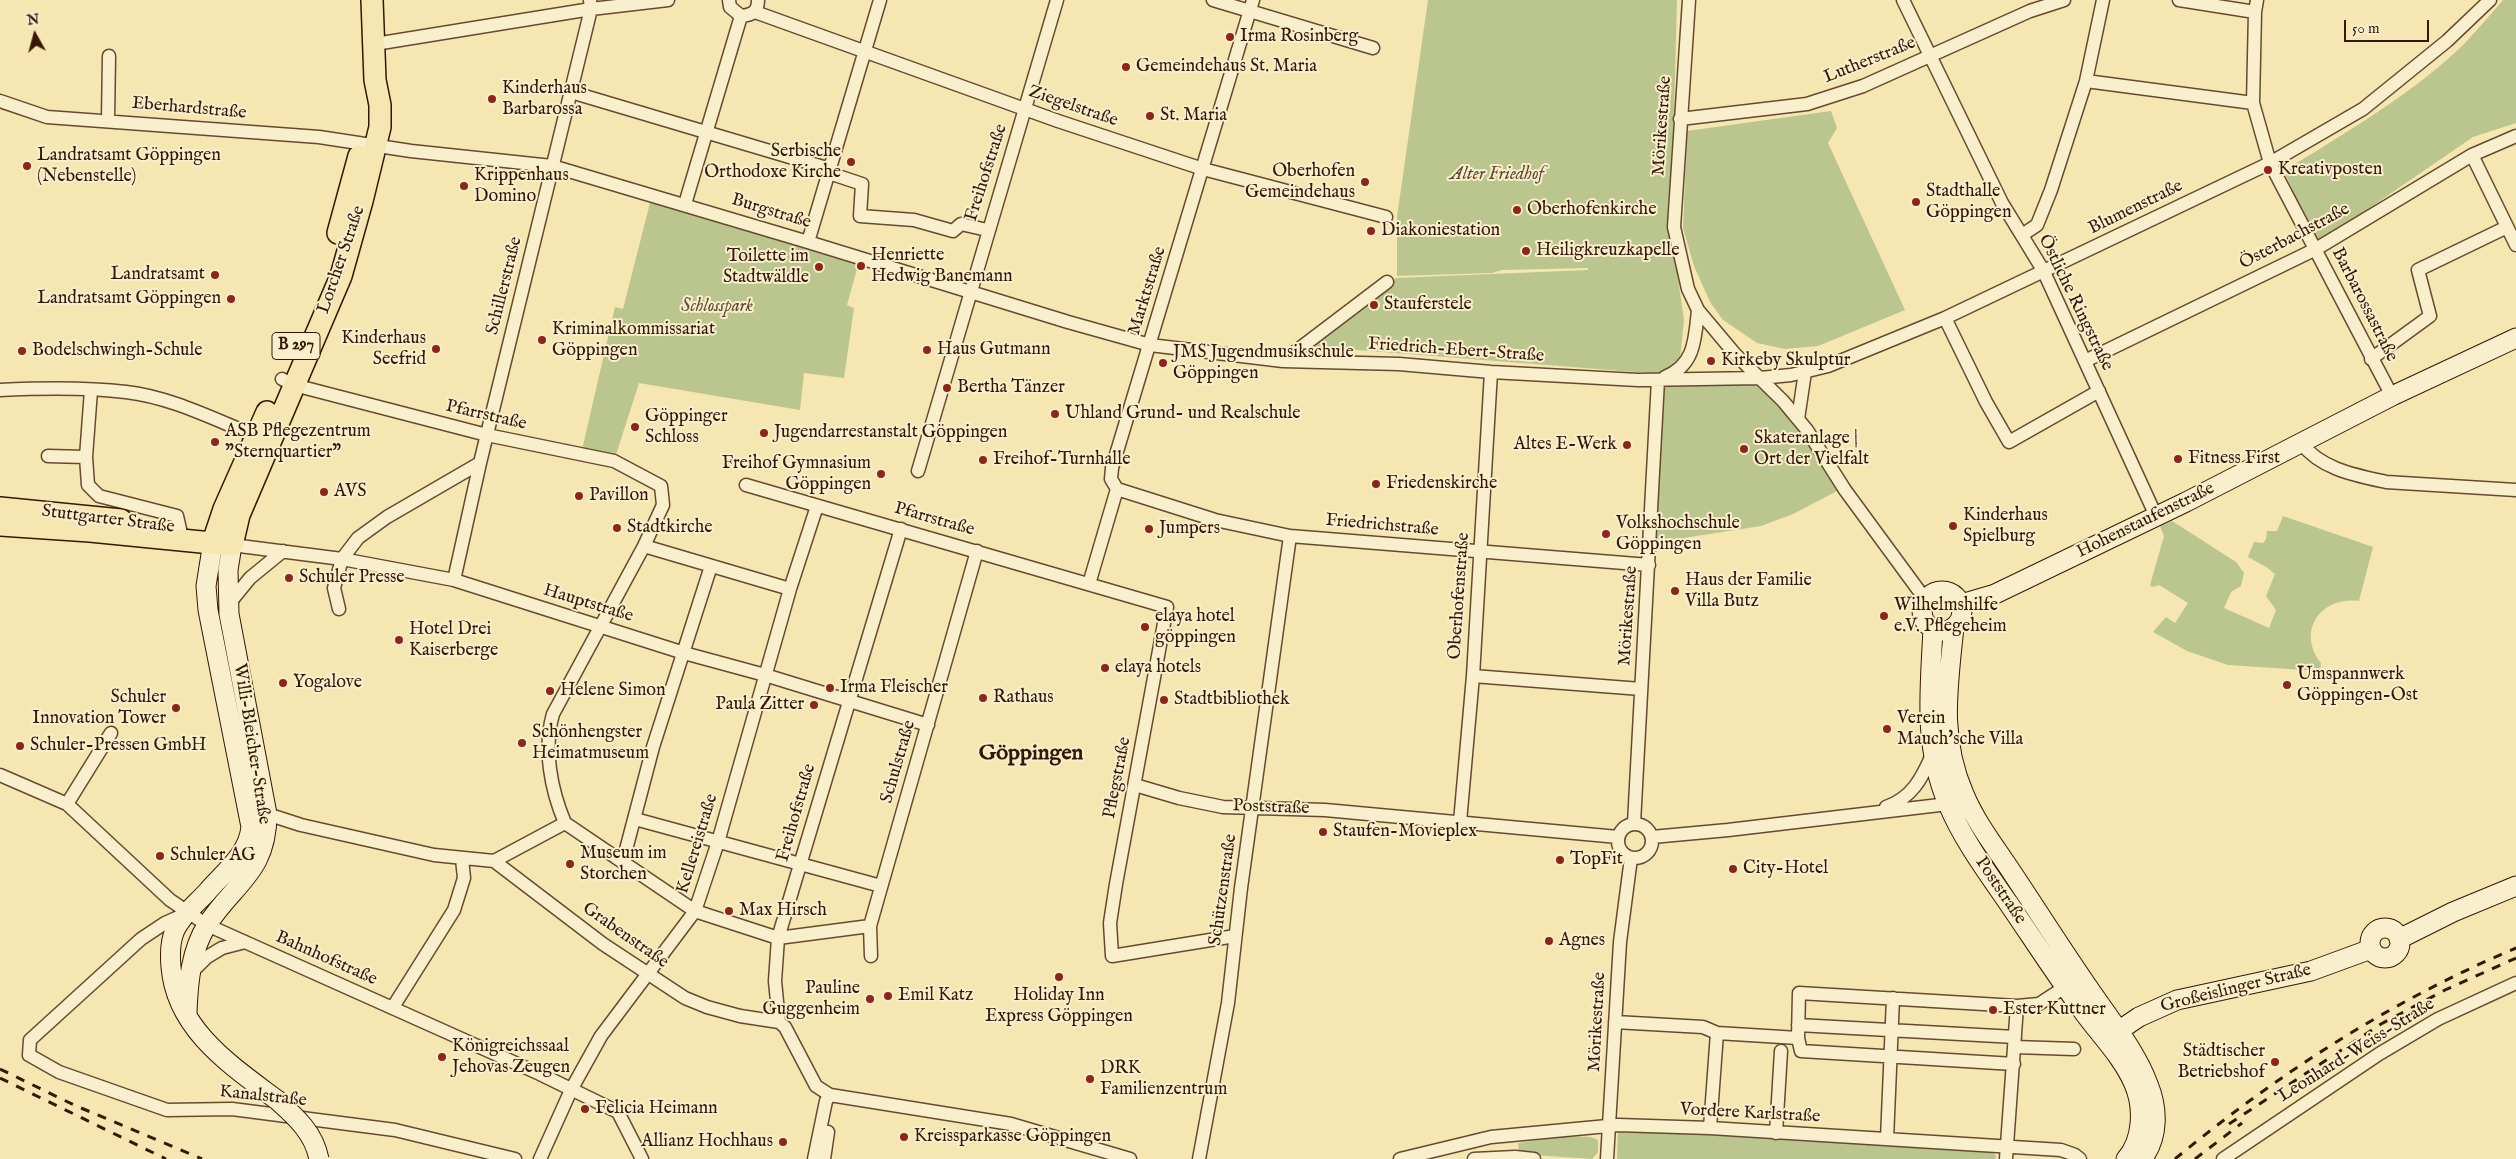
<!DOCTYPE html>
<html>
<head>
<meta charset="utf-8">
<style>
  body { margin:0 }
  #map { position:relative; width:2516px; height:1159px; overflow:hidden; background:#f6e6b2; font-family:"IM FELL English",serif }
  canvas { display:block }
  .north { position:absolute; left:10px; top:10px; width:50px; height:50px; -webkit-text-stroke:4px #f9efcd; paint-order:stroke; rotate:353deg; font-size:14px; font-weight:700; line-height:20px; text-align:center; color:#361605 }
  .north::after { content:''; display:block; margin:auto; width:18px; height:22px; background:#361605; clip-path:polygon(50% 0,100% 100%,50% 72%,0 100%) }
  .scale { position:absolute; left:2344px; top:20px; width:85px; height:22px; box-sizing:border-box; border:2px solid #361605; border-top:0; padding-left:6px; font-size:15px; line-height:18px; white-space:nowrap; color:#361605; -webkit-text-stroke:4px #f9efcd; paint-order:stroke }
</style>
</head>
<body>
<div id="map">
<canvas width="2516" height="1159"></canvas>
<div class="north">N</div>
<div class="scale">50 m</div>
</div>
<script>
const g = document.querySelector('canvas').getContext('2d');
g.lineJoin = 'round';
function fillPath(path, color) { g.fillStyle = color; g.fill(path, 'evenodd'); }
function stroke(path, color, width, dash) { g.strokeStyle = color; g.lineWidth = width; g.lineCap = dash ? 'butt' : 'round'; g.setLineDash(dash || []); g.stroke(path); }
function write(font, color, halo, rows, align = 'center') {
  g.font = font + ' "IM FELL English",serif'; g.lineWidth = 4; g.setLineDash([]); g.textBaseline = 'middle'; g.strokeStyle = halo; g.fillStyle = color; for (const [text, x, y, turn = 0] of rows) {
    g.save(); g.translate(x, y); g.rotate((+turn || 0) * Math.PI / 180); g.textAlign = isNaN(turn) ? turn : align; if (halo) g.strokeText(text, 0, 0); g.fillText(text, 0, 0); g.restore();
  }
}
const green = new Path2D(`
  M 1428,0 L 1677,0 L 1671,230 L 1684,320 L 1680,359 L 1661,374 L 1306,346 L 1396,278 L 1588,270 L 1588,268 L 1502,270 L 1492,273 L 1397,276 L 1397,217 Z
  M 2503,0 L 2516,0 L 2516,123 L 2473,137 L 2317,244 L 2284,171 C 2343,134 2416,92 2465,43 C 2478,29 2491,14 2503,0 Z
  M 1831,111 L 1837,128 L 1828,143 L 1905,310 L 1818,346 L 1785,349 L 1757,343 L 1723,320 L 1710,302 L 1694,266 L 1683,228 L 1687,131 Z
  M 652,195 L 860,258 L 847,305 L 854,308 L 844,378 L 804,373 L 800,410 L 639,383 L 614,461 L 581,454 L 615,307 L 623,309 Z
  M 1760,378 L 1839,479 L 1837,491 L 1793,514 L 1761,526 L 1658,542 L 1651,516 L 1658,380 Z
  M 2283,516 L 2373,547 L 2359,601 C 2321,596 2296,631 2321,663 L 2320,671 L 2228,665 L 2187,651 L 2153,632 L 2166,617 L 2175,623 L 2188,603 L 2159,585 L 2152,587 L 2150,585 L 2164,536 L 2160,526 L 2172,521 L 2236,562 L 2244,573 L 2241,586 L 2231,592 L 2224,608 L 2269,628 L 2276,610 L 2266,596 L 2275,574 L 2266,567 L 2248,557 L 2254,542 L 2263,543 L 2266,539 L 2267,531 L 2277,531 Z
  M 1624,1129 L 1988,1148 L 1996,1156 L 1996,1159 L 1617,1159 L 1618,1132 Z
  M 1567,1136 L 1591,1137 L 1598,1140 L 1598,1152 L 1592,1159 L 1519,1154 L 1518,1143 Z`);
const street = new Path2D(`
  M 729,0 L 730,7 L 741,16 C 752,15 758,12 758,0
  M 1213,0 L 1373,48
  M 1689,0 L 1674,227 L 1688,289 L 1698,310 L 1735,354 L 1783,401 L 1807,430 L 1845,490 L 1925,599
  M 1903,0 L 2002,203 L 2043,270 L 2156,516
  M 2179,0 L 2255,12
  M 2257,0 L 2255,12 L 2253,103 L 2270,163 L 2392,396
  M 755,12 L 1058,121 L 1203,169 L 1386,217
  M 375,44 L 591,9 L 668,0
  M 2086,81 L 2253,103
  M 571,92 L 830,169
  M 0,101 L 47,117 L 319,137 L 411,151 L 552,166 L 808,242 L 1068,322 L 1150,345 L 1283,361 L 1399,364 L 1491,372 L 1638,380 L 1760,378 L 1791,375 L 1828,366 L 1945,318 L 2270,163 L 2363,109 L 2447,41 L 2490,0
  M 1680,119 L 1807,104 L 1863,86 L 2030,11 L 2064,0
  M 108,120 L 109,56
  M 2472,155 L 2516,245
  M 829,173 L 862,184 L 860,216 L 914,220 L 953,231 L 961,224 L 987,230
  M 685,204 L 741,16
  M 2022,235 L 2037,225 L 2051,190 L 2086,81 L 2103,0
  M 808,242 L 880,0
  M 1945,318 L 1986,402 L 2009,442 L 2099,391
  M 2371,359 L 2430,316 L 2418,270 L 2507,227
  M 1283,361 L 1387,282
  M 2085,361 L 2316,249 L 2472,155 L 2516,136
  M 1665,377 C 1695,365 1695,339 1698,310
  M 282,379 L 294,385 L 487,435 L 614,461 L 661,486 L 663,505 L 644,546 L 553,714 C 543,749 551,790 565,823
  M 0,390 C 42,388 84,387 126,392 C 171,397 215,420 256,436
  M 91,390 L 86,457 L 88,485 L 99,496 L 177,516 L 180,529 L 178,539
  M 1798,419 L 1805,372
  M 2301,443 C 2321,469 2354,475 2386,482 L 2516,490
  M 48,456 L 86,457
  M 918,471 L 1057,0
  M 746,485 L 1167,607 L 1116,884 L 1110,923 L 1112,956 L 1235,936
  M 1117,489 L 1215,520 L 1290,536 L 1649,565
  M 901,529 L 778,938 L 775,981 L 779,1022 L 785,1027 L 816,1086 L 830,1095 L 1011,1124 L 1130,1159
  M 232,545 L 342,559 L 454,580 L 684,653 L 765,675 L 928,725
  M 644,546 L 790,589
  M 454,580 L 480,463 L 591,9 L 590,0
  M 1089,584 L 1117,489 L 1111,479 L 1112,468 L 1253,0
  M 228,605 L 250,578 L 283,551
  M 339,609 L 334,588 L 342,559 L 358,538 L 387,517 L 480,463
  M 1473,676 L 1641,689
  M 0,775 L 67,804 L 170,900 L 207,925 L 540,1074 L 618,1112 L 642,1159
  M 1135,785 L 1179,798 L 1223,807 L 1325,810 L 1618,837
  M 67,804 L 111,733
  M 1886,807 C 1912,798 1922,778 1932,755
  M 267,814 L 301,825 L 434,855 L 494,861 L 603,944 L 685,998 L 707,1007 L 740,1016 L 779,1022
  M 635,819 L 881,886
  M 1460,822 L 1473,676 L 1491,372
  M 565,823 L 695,911 L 778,938 L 870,926
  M 1634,823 L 1658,380
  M1618 841a17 17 0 1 1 34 0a17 17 0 1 1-34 0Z
  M 1652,837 L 1728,830 L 1948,804 L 1954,800
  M 494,861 L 565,823
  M 623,861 L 653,747 L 711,566
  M 185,914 L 165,923 L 141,939 L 30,1040 L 29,1055 L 59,1072 L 167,1110 L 232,1109 L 395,1130 L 515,1159
  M 871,956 L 870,926 L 977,551
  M 190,974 L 207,957 L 222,948 L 245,942
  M 393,1007 L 454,910 L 464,878 L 462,859
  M 1615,1022 L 1703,1027 L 1717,1033 L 1798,1038
  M 1798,1025 L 2015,1037
  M 2015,1047 L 2074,1049
  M 2014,1064 L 1801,1051 L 1798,1038 L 1799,993 L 2017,1006 L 2039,1004 L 2065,987
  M 1710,1128 L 1717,1033
  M 1776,1133 L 1781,1051
  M 1887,1139 L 1893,998
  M 540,1159 L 571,1090 L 601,1036 L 695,911 L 718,842 L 790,589 L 817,506
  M 814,1159 L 826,1101 L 830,1095
  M 824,1159 L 828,1132
  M 1199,1159 L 1228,1003 L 1241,888 L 1290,536
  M 1400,1159 L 1491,1137 L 1618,1125 L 1710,1128 L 2061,1150 L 2075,1155 L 2080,1159
  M 1474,1159 L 1515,1157 L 1534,1159
  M 1607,1159 L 1620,942 L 1631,858
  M 2006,1159 L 2017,1006
  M 2223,1159 L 2379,1054 L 2438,1019 L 2516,983`);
const secondary = new Path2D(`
  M 213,542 L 206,586 L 208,610 L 251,827 C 248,855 225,871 207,892 C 197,903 182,915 175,930 C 170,941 170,956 171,967 C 176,1030 232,1066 277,1100
  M1922 611a20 20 0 1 1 40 0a20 20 0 1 1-40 0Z
  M 1961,604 L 1995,594 L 2186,502 L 2392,396 L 2516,338
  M 1954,627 C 1948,687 1939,737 1964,794 C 1976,823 1996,848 2013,874 C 2041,916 2068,959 2097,1000 C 2115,1026 2137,1054 2148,1084 C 2158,1108 2159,1138 2142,1159
  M 1933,629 C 1930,691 1923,745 1948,804 C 1963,840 1987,872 2009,904 C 2033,939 2056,975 2082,1010 C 2099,1034 2122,1056 2134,1084 C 2144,1107 2143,1140 2126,1159
  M2370 943a15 15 0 1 1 30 0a15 15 0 1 1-30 0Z
  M 2399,939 L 2453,912 L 2516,886
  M 187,1013 C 188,983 191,950 207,925 C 235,882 267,872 267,814 L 229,614 L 228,570 L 232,545
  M 2108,1038 L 2139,1017 L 2177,1000 L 2311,971 L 2371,949`);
const primary = new Path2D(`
  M 338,233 L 359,156
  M 0,508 L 121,520
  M 0,525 L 90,531 L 232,545 L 239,515 L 341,276 L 362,201 L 380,127 L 380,105 L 375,80 L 372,0
  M 213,542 L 224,509 L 267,412`);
const rail = new Path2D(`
  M 0,1069 L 74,1105 L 202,1159
  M 0,1078 L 166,1159
  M 2229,1124 L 2381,1024 L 2445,990 L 2516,958
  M 2175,1159 C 2279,1073 2391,1001 2516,948
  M 2195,1159 L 2242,1123`);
const secondaryBridge = new Path2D(`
  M 277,1100 C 296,1117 314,1133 319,1159`);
const markers = [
  [1230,37,5,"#8f2418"],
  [1126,67,5,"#8f2418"],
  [492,99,5,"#8f2418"],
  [1150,116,5,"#8f2418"],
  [851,162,5,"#8f2418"],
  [27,166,5,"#8f2418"],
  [2268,170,5,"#8f2418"],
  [1365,182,5,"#8f2418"],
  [464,186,5,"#8f2418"],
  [1916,202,5,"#8f2418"],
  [1517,210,5,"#8f2418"],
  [1371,231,5,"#8f2418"],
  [1526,251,5,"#8f2418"],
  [861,266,5,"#8f2418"],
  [819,267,5,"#8f2418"],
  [215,275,5,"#8f2418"],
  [231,299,5,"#8f2418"],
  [1374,305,5,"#8f2418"],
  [542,340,5,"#8f2418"],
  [436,349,5,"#8f2418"],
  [927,350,5,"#8f2418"],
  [22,351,5,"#8f2418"],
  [1711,361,5,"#8f2418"],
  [1163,363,5,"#8f2418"],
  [947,388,5,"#8f2418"],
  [1055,414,5,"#8f2418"],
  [635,427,5,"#8f2418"],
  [764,433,5,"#8f2418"],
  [215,442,5,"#8f2418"],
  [1627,445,5,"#8f2418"],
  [1744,449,5,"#8f2418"],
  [2178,459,5,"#8f2418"],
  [983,460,5,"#8f2418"],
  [881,474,5,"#8f2418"],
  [1376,484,5,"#8f2418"],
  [324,492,5,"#8f2418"],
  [579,496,5,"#8f2418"],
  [1953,526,5,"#8f2418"],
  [617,528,5,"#8f2418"],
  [1149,529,5,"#8f2418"],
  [1606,534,5,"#8f2418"],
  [289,578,5,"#8f2418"],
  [1675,591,5,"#8f2418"],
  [1884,616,5,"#8f2418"],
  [1145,627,5,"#8f2418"],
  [399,640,5,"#8f2418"],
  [1105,668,5,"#8f2418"],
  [283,683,5,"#8f2418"],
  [2287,685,5,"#8f2418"],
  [830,688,5,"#8f2418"],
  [550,691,5,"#8f2418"],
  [983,698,5,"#8f2418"],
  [1164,700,5,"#8f2418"],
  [814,705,5,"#8f2418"],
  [176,708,5,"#8f2418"],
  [1887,729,5,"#8f2418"],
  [522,743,5,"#8f2418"],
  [20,746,5,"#8f2418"],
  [1323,832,5,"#8f2418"],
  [160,856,5,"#8f2418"],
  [1560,860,5,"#8f2418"],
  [570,864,5,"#8f2418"],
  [1733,869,5,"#8f2418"],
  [729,911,5,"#8f2418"],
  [1549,941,5,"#8f2418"],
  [1059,977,5,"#8f2418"],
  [888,996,5,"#8f2418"],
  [870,999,5,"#8f2418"],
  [1993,1010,5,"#8f2418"],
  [442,1057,5,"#8f2418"],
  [2275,1062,5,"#8f2418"],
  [1090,1079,5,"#8f2418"],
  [585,1109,5,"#8f2418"],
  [904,1137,5,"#8f2418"],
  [783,1142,5,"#8f2418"]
];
const shields = [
  [296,346,48]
];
const shieldNames = [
  ["B 297",296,346]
];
const poiNames = [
  ["Irma Rosinberg",1240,37],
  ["Gemeindehaus St. Maria",1136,67],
  ["Kinderhaus",502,89],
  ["Barbarossa",502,110],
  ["St. Maria",1160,116],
  ["Serbische",841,152,"right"],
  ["Orthodoxe Kirche",841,173,"right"],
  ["Landratsamt Göppingen",37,156],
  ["(Nebenstelle)",37,177],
  ["Kreativposten",2278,170],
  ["Oberhofen",1355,172,"right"],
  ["Gemeindehaus",1355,193,"right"],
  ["Krippenhaus",474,176],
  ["Domino",474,197],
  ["Stadthalle",1926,192],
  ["Göppingen",1926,213],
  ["Oberhofenkirche",1527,210],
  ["Diakoniestation",1381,231],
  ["Heiligkreuzkapelle",1536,251],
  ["Henriette",871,256],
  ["Hedwig Banemann",871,277],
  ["Toilette im",809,257,"right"],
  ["Stadtwäldle",809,278,"right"],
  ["Landratsamt",205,275,"right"],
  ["Landratsamt Göppingen",221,299,"right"],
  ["Stauferstele",1384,305],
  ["Kriminalkommissariat",552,330],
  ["Göppingen",552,351],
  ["Kinderhaus",426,339,"right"],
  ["Seefrid",426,360,"right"],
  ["Haus Gutmann",937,350],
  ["Bodelschwingh-Schule",32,351],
  ["JMS Jugendmusikschule",1173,353],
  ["Göppingen",1173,374],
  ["Kirkeby Skulptur",1721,361],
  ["Bertha Tänzer",957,388],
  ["Uhland Grund- und Realschule",1065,414],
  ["Göppinger",645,417],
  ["Schloss",645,438],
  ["ASB Pflegezentrum",225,432],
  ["\"Sternquartier\"",225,453],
  ["Jugendarrestanstalt Göppingen",774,433],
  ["Skateranlage |",1754,439],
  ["Ort der Vielfalt",1754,460],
  ["Altes E-Werk",1617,445,"right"],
  ["Fitness First",2188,459],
  ["Freihof-Turnhalle",993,460],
  ["Freihof Gymnasium",871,464,"right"],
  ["Göppingen",871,485,"right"],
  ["Friedenskirche",1386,484],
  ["AVS",334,492],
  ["Pavillon",589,496],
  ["Kinderhaus",1963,516],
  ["Spielburg",1963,537],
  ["Volkshochschule",1616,524],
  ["Göppingen",1616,545],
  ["Stadtkirche",627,528],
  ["Jumpers",1159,529],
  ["Schuler Presse",299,578],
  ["Haus der Familie",1685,581],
  ["Villa Butz",1685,602],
  ["Wilhelmshilfe",1894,606],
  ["e.V. Pflegeheim",1894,627],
  ["elaya hotel",1155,617],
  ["göppingen",1155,638],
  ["Hotel Drei",409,630],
  ["Kaiserberge",409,651],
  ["elaya hotels",1115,668],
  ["Umspannwerk",2297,675],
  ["Göppingen-Ost",2297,696],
  ["Yogalove",293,683],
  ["Irma Fleischer",840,688],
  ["Helene Simon",560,691],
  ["Schuler",166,698,"right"],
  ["Innovation Tower",166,719,"right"],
  ["Rathaus",993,698],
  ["Stadtbibliothek",1174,700],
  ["Paula Zitter",804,705,"right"],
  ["Verein",1897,719],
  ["Mauch'sche Villa",1897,740],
  ["Schönhengster",532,733],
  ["Heimatmuseum",532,754],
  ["Schuler-Pressen GmbH",30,746],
  ["Staufen-Movieplex",1333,832],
  ["Museum im",580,854],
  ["Storchen",580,875],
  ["Schuler AG",170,856],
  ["TopFit",1570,860],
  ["City-Hotel",1743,869],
  ["Max Hirsch",739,911],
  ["Agnes",1559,941],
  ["Pauline",860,989,"right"],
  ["Guggenheim",860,1010,"right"],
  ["Emil Katz",898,996],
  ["Holiday Inn",1059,996,"center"],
  ["Express Göppingen",1059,1017,"center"],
  ["Ester Kuttner",2003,1010],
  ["Königreichssaal",452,1047],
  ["Jehovas Zeugen",452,1068],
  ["Städtischer",2265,1052,"right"],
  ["Betriebshof",2265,1073,"right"],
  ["DRK",1100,1069],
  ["Familienzentrum",1100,1090],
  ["Felicia Heimann",595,1109],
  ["Kreissparkasse Göppingen",914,1137],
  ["Allianz Hochhaus",773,1142,"right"]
];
const streetNames = [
  ["Lutherstraße",1870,61,-22],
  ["Ziegelstraße",1073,107,19],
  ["Eberhardstraße",189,109,5],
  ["Mörikestraße",1663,126,-86],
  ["Freihofstraße",987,173,-72],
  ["Blumenstraße",2136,208,-26],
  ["Burgstraße",771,212,17],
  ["Österbachstraße",2295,237,-28],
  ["Lorcher Straße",342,260,-71],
  ["Schillerstraße",505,286,-76],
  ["Marktstraße",1148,291,-73],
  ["Östliche Ringstraße",2075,303,64],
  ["Barbarossastraße",2364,305,63],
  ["Friedrich-Ebert-Straße",1456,351,4],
  ["Pfarrstraße",486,416,13],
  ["Stuttgarter Straße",108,520,7],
  ["Pfarrstraße",934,520,16],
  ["Hohenstaufenstraße",2146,521,-26],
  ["Friedrichstraße",1382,526,5],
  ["Oberhofenstraße",1460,596,-86],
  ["Hauptstraße",588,604,17],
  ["Mörikestraße",1629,616,-86],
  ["Willi-Bleicher-Straße",251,744,81],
  ["Schulstraße",899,762,-74],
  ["Pflegstraße",1118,778,-79],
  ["Poststraße",1271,808,2],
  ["Freihofstraße",797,813,-74],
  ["Kellereistraße",698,844,-73],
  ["Schützenstraße",1224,890,-82],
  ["Poststraße",2000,891,56],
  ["Grabenstraße",625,936,35],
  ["Bahnhofstraße",326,959,24],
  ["Großeislinger Straße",2236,989,-14],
  ["Mörikestraße",1598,1022,-87],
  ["Leonhard-Weiss-Straße",2357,1051,-32],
  ["Kanalstraße",263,1097,6],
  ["Vordere Karlstraße",1750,1114,3]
];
const parkNames = [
  ["Alter Friedhof",1497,175],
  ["Schlosspark",717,307]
];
const districtNames = [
  ["Göppingen",1031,754]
];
fillPath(green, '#bac68e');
stroke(street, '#664a30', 15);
stroke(secondary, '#361605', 21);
stroke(primary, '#361605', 24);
stroke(street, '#f9efcd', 12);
stroke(secondary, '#f9efcd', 19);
stroke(primary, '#f6e6b2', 21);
stroke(rail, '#361605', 3, [9, 9]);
stroke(secondaryBridge, '#361605', 21, []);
stroke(secondaryBridge, '#f9efcd', 19);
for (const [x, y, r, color] of markers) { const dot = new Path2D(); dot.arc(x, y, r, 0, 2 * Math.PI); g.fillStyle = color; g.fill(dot); stroke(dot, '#f9efcd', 2); }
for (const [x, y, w] of shields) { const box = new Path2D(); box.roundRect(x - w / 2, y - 13.5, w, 27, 4); g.fillStyle = '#f9efcd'; g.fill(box); stroke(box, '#361605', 1); }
write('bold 16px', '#361605', null, shieldNames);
write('18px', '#361605', '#f9efcd', poiNames, 'left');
write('18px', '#361605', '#f9efcd', streetNames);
write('italic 18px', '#5e4b2e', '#f9efcd', parkNames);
write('bold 22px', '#361605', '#f9efcd', districtNames);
</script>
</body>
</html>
